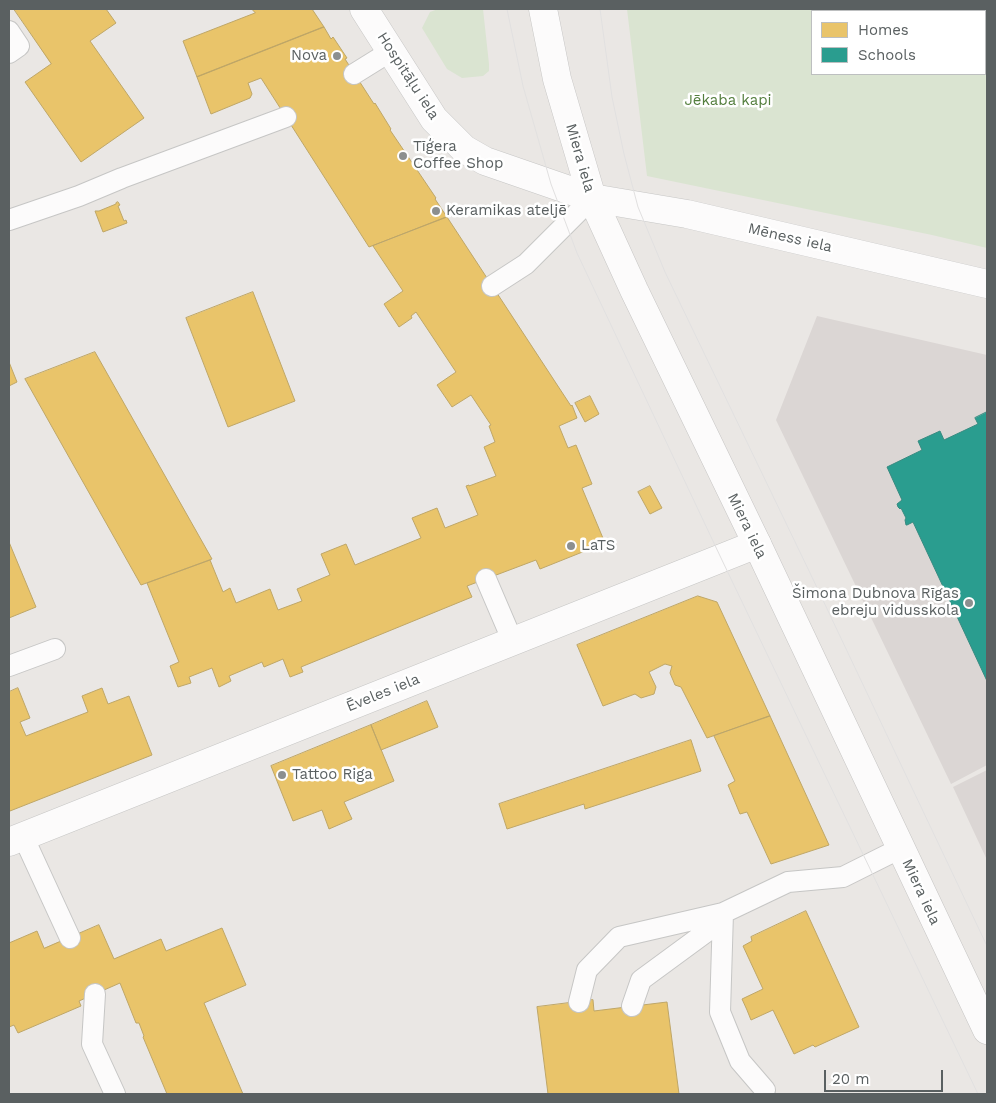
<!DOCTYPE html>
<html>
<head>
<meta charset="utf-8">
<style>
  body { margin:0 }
  #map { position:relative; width:996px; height:1103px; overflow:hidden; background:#eae7e4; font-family:"Work Sans",sans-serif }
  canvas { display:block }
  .frame { position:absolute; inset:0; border:10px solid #5a6061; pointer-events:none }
  .legend { position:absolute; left:811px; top:10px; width:175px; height:65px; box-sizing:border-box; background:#fff; border:1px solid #bdbfc0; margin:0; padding:6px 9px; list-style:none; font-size:15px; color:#5a6061 }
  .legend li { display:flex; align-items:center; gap:10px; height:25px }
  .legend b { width:25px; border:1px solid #bdbfc0 }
  .scale { position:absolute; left:824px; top:1070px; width:119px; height:22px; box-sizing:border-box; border:2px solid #5a6061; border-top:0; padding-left:6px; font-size:15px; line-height:18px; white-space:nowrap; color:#5a6061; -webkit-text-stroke:4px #fff; paint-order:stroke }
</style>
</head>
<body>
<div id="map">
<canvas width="996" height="1103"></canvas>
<div class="frame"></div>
<ul class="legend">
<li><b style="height:14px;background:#e9c46a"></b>Homes</li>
<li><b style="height:14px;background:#2a9d8f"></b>Schools</li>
</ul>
<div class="scale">20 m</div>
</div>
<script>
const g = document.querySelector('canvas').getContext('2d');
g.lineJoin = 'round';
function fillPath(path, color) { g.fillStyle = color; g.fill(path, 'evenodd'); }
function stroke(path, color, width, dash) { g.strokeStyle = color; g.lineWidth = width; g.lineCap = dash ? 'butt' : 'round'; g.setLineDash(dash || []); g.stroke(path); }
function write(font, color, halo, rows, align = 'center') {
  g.font = font + ' "Work Sans",sans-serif'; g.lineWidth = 5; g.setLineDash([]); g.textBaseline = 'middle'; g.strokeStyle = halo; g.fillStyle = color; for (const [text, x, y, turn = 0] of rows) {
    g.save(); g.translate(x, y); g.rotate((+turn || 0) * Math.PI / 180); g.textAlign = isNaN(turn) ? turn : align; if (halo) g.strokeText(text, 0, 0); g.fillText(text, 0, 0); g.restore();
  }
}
const education = new Path2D(`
  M 817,316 L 987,355 L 987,765 L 951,784 L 776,420 Z
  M 987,770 L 987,860 L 953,787 Z`);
const green = new Path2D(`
  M 438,9 L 483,9 L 489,64 L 489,71 L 483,76 L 462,78 L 447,69 L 422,28 L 430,12 Z
  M 627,9 L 987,9 L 987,248 L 932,235 L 647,176 ZM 812,11 L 985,11 L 985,74 L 812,74 Z`);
const homes = new Path2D(`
  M 14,9 L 106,9 L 116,23 L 90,41 L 144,118 L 81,162 L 25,82 L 51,64 Z
  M 252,9 L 312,9 L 324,27 L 197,77 L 183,41 L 255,13 Z
  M 324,27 L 331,39 L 333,37 L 347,58 L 345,59 L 374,104 L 375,103 L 391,129 L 390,130 L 436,198 L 435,199 L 447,217 L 369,247 L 261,78 L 248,83 L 252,94 L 250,98 L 211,114 L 197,77 Z
  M 118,202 L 120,205 L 118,206 L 124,221 L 126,220 L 127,223 L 103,232 L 95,211 L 99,211 L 116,204 L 116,203 Z
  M 447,217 L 571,406 L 572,405 L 577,418 L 559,426 L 568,448 L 576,445 L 592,484 L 582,488 L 605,543 L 540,569 L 536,560 L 467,586 L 472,597 L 301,667 L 303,672 L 290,677 L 283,659 L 264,667 L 262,662 L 229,676 L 231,681 L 219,687 L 212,668 L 189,677 L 191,683 L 178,687 L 170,666 L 179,662 L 147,583 L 210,560 L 223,592 L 230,588 L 236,603 L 270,589 L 278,610 L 302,601 L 297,589 L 330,575 L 321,554 L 346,544 L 355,565 L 421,538 L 412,518 L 437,508 L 445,528 L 478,515 L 466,486 L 469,485 L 469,486 L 496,476 L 484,447 L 495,442 L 489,426 L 491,425 L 471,395 L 452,407 L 437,385 L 456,372 L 416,312 L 411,316 L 412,318 L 399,327 L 384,304 L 403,291 L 373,246 Z
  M 253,292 L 295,401 L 228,427 L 186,318 Z
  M 95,352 L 212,559 L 141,585 L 25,379 Z
  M 9,362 L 17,382 L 9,386 Z
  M 590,396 L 599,414 L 585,422 L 575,403 Z
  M 650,486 L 662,508 L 650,514 L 638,492 Z
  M 9,542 L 36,607 L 9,618 Z
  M 698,596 L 717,602 L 770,716 L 707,738 L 681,687 L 675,685 L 670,673 L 672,666 L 665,664 L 649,672 L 656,687 L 654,694 L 641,698 L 635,694 L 603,706 L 577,645 Z
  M 18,688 L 30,718 L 20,722 L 26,736 L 88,712 L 82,696 L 102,688 L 108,704 L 129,696 L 152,755 L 10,811 L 9,808 L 9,692 Z
  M 427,701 L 438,727 L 381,750 L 371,725 Z
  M 770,716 L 829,845 L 771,864 L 747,812 L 740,814 L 728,785 L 735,781 L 714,736 Z
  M 371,725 L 394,781 L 344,802 L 352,819 L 329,829 L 322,810 L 293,821 L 271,766 Z
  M 691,740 L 701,771 L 585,809 L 584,804 L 507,829 L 499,804 Z
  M 806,911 L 859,1027 L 815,1047 L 813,1045 L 794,1054 L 773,1010 L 751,1020 L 747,1010 L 742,999 L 763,989 L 743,946 L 752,941 L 751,937 Z
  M 99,925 L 114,959 L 161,939 L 166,951 L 222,928 L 246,985 L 204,1003 L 243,1094 L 167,1094 L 143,1037 L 144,1036 L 139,1023 L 136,1023 L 120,983 L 79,1001 L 81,1006 L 18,1033 L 14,1025 L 9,1027 L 9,943 L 37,931 L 44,948 Z
  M 593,1000 L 594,1011 L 667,1002 L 679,1094 L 548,1094 L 537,1007 Z`);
const schools = new Path2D(`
  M 987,412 L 987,681 L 913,522 L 907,525 L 906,525 L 905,520 L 906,518 L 901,508 L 900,509 L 898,507 L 897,504 L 902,500 L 887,467 L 922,450 L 918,441 L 940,431 L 944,440 L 978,424 L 975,418 Z`);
const lane = new Path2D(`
  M 9,31 L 19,46 L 9,53
  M 354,74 L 391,51
  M 9,220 L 79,196 L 122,178 L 286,117
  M 492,286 L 526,264 L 592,198
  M 486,579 L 513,642
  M 9,666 L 55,649
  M 23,836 L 70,938
  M 95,994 L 92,1044 L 115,1094
  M 579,1002 L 587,970 L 619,937 L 723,913 L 788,882 L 843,877 L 901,848
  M 632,1006 L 641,980 L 705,933 L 723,913 L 720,1012 L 740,1061 L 765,1090`);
const street = new Path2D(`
  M 364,9 L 434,119 L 464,149 L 485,161 L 592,198 L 687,214 L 987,284
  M 9,842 L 757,544`);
const secondary = new Path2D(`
  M 543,9 L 557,79 L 592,198 L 634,290 L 757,544 L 987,1030`);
const tram = new Path2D(`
  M 507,9 L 523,86 L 551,184 L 577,253 L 721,558 L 978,1094
  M 600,9 L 612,97 L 624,154 L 638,207 L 665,272 L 811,575 L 987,946`);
const markers = [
  [337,56,5,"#8c8f8f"],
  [403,156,5,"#8c8f8f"],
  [436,211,5,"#8c8f8f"],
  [571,546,5,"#8c8f8f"],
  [969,603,5,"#8c8f8f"],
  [282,775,5,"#8c8f8f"]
];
const poiNames = [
  ["Nova",327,56,"right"],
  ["Tīģera",413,147],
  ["Coffee Shop",413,164],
  ["Keramikas ateljē",446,211],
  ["LaTS",581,546],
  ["Šimona Dubnova Rīgas",959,594,"right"],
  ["ebreju vidusskola",959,611,"right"],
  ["Tattoo Riga",292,775]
];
const streetNames = [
  ["Hospitāļu iela",408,76,57],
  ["Miera iela",580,158,74],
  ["Mēness iela",790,238,13],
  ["Miera iela",747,526,64],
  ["Ēveles iela",383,693,-22],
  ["Miera iela",921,892,65]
];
const parkNames = [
  ["Jēkaba kapi",728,101]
];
fillPath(education, '#dbd6d4');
fillPath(green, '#dae4d1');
fillPath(homes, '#e9c46a');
stroke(homes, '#bea667', 1);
fillPath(schools, '#2a9d8f');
stroke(schools, '#388b81', 1);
stroke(lane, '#c6c6c5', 22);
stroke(street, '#c6c6c5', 29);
stroke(secondary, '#c6c5c4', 29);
stroke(lane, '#fcfbfb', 20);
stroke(street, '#fcfbfb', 28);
stroke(secondary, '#fcfbfb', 28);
stroke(tram, '#e1e0e0', 1);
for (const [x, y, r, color] of markers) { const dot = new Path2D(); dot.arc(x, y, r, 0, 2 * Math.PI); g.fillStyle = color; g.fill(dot); stroke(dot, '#fff', 2); }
write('15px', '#5a6061', '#fff', poiNames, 'left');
write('15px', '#5a6061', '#fff', streetNames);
write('15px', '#537e3d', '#fff', parkNames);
</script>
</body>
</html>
